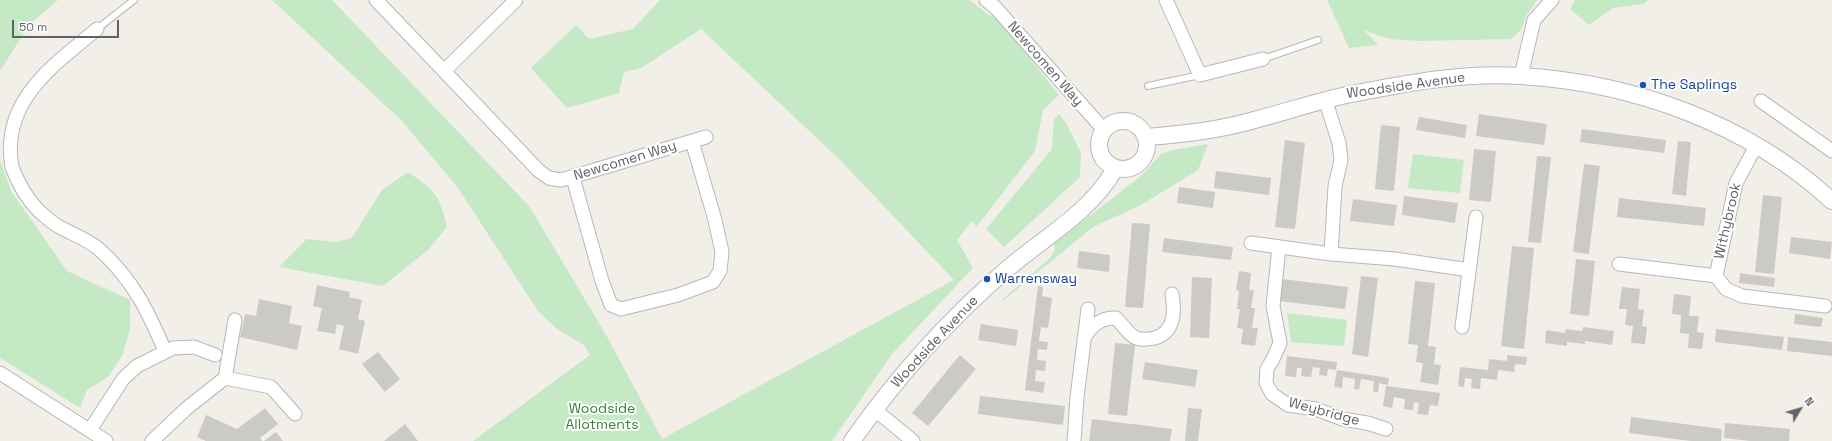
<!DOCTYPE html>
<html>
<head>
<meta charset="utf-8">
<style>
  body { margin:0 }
  #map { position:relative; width:1832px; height:441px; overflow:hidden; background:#f1efe8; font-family:"Space Grotesk",sans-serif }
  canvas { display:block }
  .north { position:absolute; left:1780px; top:389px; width:40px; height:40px; -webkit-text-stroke:3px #fff; paint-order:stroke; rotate:52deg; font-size:11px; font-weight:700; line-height:16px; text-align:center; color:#5f6368 }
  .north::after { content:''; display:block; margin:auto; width:14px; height:18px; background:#5f6368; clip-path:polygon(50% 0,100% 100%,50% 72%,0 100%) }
  .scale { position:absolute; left:12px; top:20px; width:107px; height:18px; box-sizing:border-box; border:2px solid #5f6368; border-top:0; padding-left:5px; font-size:12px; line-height:14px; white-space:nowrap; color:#5f6368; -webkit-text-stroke:3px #fff; paint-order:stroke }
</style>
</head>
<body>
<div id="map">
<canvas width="1832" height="441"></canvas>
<div class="north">N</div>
<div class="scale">50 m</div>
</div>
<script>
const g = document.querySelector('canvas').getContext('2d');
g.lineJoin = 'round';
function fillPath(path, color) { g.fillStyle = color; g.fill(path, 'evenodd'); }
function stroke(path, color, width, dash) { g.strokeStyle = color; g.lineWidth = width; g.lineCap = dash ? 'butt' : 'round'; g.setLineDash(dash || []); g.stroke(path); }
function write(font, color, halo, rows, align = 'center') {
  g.font = font + ' "Space Grotesk",sans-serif'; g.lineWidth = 4; g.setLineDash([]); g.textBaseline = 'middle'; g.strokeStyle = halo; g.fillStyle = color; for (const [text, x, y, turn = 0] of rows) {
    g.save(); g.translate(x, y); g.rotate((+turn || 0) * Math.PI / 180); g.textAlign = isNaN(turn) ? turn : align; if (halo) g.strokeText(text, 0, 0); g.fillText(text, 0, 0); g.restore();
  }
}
const green = new Path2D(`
  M 0,0 L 58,0 L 29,25 L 0,71 Z
  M 272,0 L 332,0 L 529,206 L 605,333 L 662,439 L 954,280 L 840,160 L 701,29 L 641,68 L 624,72 L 619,93 L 567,108 L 531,68 L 576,25 L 589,39 L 633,29 L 660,0 L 969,0 L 989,15 L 997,17 L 1059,95 L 1043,110 L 1035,151 L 977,226 L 972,221 L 957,240 L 973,268 L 892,354 L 832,441 L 473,441 L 590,355 L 584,345 L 557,329 L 538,311 L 458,188 L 402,121 Z
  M 1327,0 L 1537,0 L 1526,16 L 1521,30 L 1511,39 L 1419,41 L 1389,39 L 1364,30 L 1378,45 L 1349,48 Z
  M 1575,0 L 1648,0 L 1643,4 L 1613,8 L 1589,25 L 1570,9 Z
  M 1059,114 L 1066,123 L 1081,153 L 1080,177 L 1004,247 L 986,229 L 1052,149 L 1054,119 Z
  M 1208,144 L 1198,170 L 1139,206 L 1093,227 L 1003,301 L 1002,300 L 1050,258 L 1055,249 L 1054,244 L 1142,175 L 1161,154 L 1173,150 Z
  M 1413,154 L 1464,160 L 1460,193 L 1408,188 Z
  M 0,160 L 11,191 L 67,271 L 130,300 L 130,329 L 123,354 L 109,376 L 87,390 L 80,408 L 0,358 Z
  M 408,172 C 434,190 440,195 447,227 L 429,249 L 383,286 L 279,267 L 307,239 L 337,242 L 352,238 L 382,190 Z
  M 1287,313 L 1347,320 L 1344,346 L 1291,342 Z`);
const building = new Path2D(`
  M 1479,114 L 1547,124 L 1544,145 L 1476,136 Z
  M 1419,117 L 1467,125 L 1465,138 L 1416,130 Z
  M 1381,125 L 1400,127 L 1394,191 L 1375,189 Z
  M 1582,129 L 1666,140 L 1664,153 L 1580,142 Z
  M 1285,140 L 1305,143 L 1295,229 L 1275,227 Z
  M 1678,141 L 1691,142 L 1686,196 L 1672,194 Z
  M 1474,149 L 1496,151 L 1491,202 L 1469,200 Z
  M 1537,156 L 1551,157 L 1541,243 L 1528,242 Z
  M 1584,164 L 1600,166 L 1589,254 L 1573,252 Z
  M 1216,171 L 1271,178 L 1269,195 L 1214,188 Z
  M 1179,187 L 1215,192 L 1213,208 L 1177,203 Z
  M 1763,195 L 1782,197 L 1774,274 L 1755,272 Z
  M 1404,196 L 1458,203 L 1455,223 L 1402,215 Z
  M 1619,198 L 1706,208 L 1704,226 L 1617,217 Z
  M 1353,199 L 1397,205 L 1394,226 L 1350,221 Z
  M 1132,223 L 1150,224 L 1143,308 L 1125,307 Z
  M 1791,237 L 1832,242 L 1830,259 L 1789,253 Z
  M 1164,238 L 1233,247 L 1231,260 L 1162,252 Z
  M 1512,246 L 1534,248 L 1524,349 L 1501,346 Z
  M 1079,251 L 1110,255 L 1109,272 L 1077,268 Z
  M 1576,259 L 1595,261 L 1589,316 L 1570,314 Z
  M 1239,271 L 1251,273 L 1249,290 L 1254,290 L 1251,308 L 1255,308 L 1252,328 L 1258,328 L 1255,346 L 1241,344 L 1243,329 L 1237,328 L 1240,309 L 1237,309 L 1239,291 L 1236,290 Z
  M 1740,273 L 1775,278 L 1774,287 L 1739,283 Z
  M 1361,276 L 1378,278 L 1368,357 L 1352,354 Z
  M 1192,277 L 1212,278 L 1209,338 L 1190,337 Z
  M 1282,279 L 1348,287 L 1345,309 L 1279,301 Z
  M 1415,281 L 1435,283 L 1428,346 L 1436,347 L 1434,364 L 1441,365 L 1438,385 L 1420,382 L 1423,363 L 1416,362 L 1418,345 L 1408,344 Z
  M 317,285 L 350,292 L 349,297 L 362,300 L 358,319 L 365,321 L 358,354 L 339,349 L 344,326 L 337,324 L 335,334 L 317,331 L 322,308 L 313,306 Z
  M 1038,286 L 1043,287 L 1042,296 L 1052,298 L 1048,328 L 1041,327 L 1039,341 L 1048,342 L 1047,350 L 1038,349 L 1037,360 L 1046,361 L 1045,371 L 1036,370 L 1035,381 L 1045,382 L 1043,393 L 1025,390 Z
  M 1622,287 L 1640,289 L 1638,309 L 1644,310 L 1642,326 L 1647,327 L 1645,344 L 1631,343 L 1633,326 L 1625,325 L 1627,309 L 1619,309 Z
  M 1674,294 L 1691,296 L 1689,316 L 1699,316 L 1697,332 L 1704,333 L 1702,349 L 1688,348 L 1689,334 L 1680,333 L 1681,315 L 1672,314 Z
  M 259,299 L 292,306 L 289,323 L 302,326 L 297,350 L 240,337 L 245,314 L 256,316 Z
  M 1795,314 L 1823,318 L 1821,327 L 1794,324 Z
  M 981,324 L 1018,330 L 1016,346 L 978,340 Z
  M 1583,327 L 1614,331 L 1612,345 L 1585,341 L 1585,344 L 1567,342 L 1567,346 L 1545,343 L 1546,330 L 1565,333 L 1566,329 L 1582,331 Z
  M 1716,329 L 1784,337 L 1782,350 L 1715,342 Z
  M 1788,337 L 1832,342 L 1832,356 L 1787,351 Z
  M 1115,343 L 1135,345 L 1127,416 L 1108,414 Z
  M 378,352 L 400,379 L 385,392 L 362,364 Z
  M 960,355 L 976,369 L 928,426 L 912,413 Z
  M 1507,355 L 1527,357 L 1526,365 L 1515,364 L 1514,372 L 1498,370 L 1497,380 L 1481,378 L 1480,389 L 1471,388 L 1472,379 L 1465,378 L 1464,387 L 1458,386 L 1460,367 L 1488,370 L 1489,359 L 1507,361 Z
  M 1287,356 L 1337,362 L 1336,370 L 1328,369 L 1327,376 L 1319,375 L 1320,368 L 1313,367 L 1311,377 L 1301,376 L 1302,368 L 1297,368 L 1296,377 L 1285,376 Z
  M 1145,362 L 1198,370 L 1195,387 L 1142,379 Z
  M 1337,370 L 1389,378 L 1388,385 L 1379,383 L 1378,392 L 1373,392 L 1374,381 L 1361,379 L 1359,390 L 1354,389 L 1355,379 L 1343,377 L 1342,388 L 1334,387 Z
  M 1386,386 L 1440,393 L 1438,406 L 1430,405 L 1428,415 L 1417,414 L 1419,403 L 1414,402 L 1413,410 L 1404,409 L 1405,399 L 1394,397 L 1392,408 L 1383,406 Z
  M 980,396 L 1065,406 L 1063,425 L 978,414 Z
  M 265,408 L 278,424 L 260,438 L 262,441 L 206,441 L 197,437 L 206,415 L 237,429 Z
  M 1188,408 L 1202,409 L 1198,441 L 1185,441 Z
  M 1631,417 L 1722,429 L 1721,441 L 1691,441 L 1629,433 Z
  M 1092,419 L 1172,429 L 1170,441 L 1089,441 Z
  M 1725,423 L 1790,429 L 1789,441 L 1750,441 L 1724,438 Z
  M 405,424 L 418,441 L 384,441 Z
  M 276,432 L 283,441 L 264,441 Z`);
const service = new Path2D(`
  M 97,29 L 134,0
  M 1263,59 L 1318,40
  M 1148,86 L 1200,75`);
const minor = new Path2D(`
  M 376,0 L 444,71
  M 516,0 L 444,71 L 539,171 L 549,178 L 561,180 L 706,137
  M 986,0 L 995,7 L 1104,130
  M 1166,0 L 1200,75 L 1263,59
  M 97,29 C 54,65 0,101 12,167 C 18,183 27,199 39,211 C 45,216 51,222 58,226 C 71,234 88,239 100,250 C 133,280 148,311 165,351
  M 1521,76 L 1534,20 L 1552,0
  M 1325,99 L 1339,143 L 1341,160 L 1335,186 L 1331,254
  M 1761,101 L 1832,151
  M 573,178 L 602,281 L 611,305 L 621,309 L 678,295 L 713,282 L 720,271 L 722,252 L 715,220 L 692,141
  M 1251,243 L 1331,254 L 1395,259 L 1469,270
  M 1279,247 L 1273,306 L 1280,343 L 1273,359 L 1267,369 L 1266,383 L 1272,394 L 1288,405 L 1316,409 L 1342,419 L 1367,423 L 1386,429
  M 1619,264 L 1716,276 L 1726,289 L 1742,296 L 1825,306
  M 1716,276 L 1736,183 L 1756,146
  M 1462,327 L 1476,217
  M 1084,338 C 1091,326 1102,317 1116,318 C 1122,324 1128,334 1136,338 C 1141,340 1150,339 1155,338 C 1175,332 1175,312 1172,294
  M 0,373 L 106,441
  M 225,378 L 235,320
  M 874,409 L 913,441
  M 90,430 L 123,379 L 137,366 L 173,348 L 194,347 L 215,355
  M 152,441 L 187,408 L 225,378 L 271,387 L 295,414
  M 1074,441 L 1077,397 L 1088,309`);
const tertiary = new Path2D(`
  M1099 145a24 24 0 1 1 48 0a24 24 0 1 1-48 0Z
  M 1147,137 C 1184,134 1221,130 1258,119 C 1289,111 1320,100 1352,94 C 1407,83 1465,72 1521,76 C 1635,83 1748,124 1832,201
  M 852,441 C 896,378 948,320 1006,270 C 1044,237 1089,214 1115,169`);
const markers = [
  [1643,85,4,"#1a4fb4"],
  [987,279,4,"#1a4fb4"]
];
const streetNames = [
  ["Newcomen Way",1045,64,49],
  ["Woodside Avenue",1406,86,-8],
  ["Newcomen Way",625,161,-17],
  ["Withybrook",1728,221,-77],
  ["Woodside Avenue",935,342,-47],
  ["Weybridge",1324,412,15]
];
const transitNames = [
  ["The Saplings",1651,85],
  ["Warrensway",995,279]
];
const parkNames = [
  ["Woodside",602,409],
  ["Allotments",602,425]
];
fillPath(green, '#c5e8c5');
fillPath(building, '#cccac5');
stroke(service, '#b5b8bc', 8);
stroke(minor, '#b5b8bc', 15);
stroke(tertiary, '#b5b8bc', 18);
stroke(service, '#fff', 6);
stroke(minor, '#fff', 13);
stroke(tertiary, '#fff', 16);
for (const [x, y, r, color] of markers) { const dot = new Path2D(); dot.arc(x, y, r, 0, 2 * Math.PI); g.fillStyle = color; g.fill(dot); stroke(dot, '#fff', 1.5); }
write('14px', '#5f6368', '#fff', streetNames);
write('14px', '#164399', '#fff', transitNames, 'left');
write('14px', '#348238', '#fff', parkNames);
</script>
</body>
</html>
